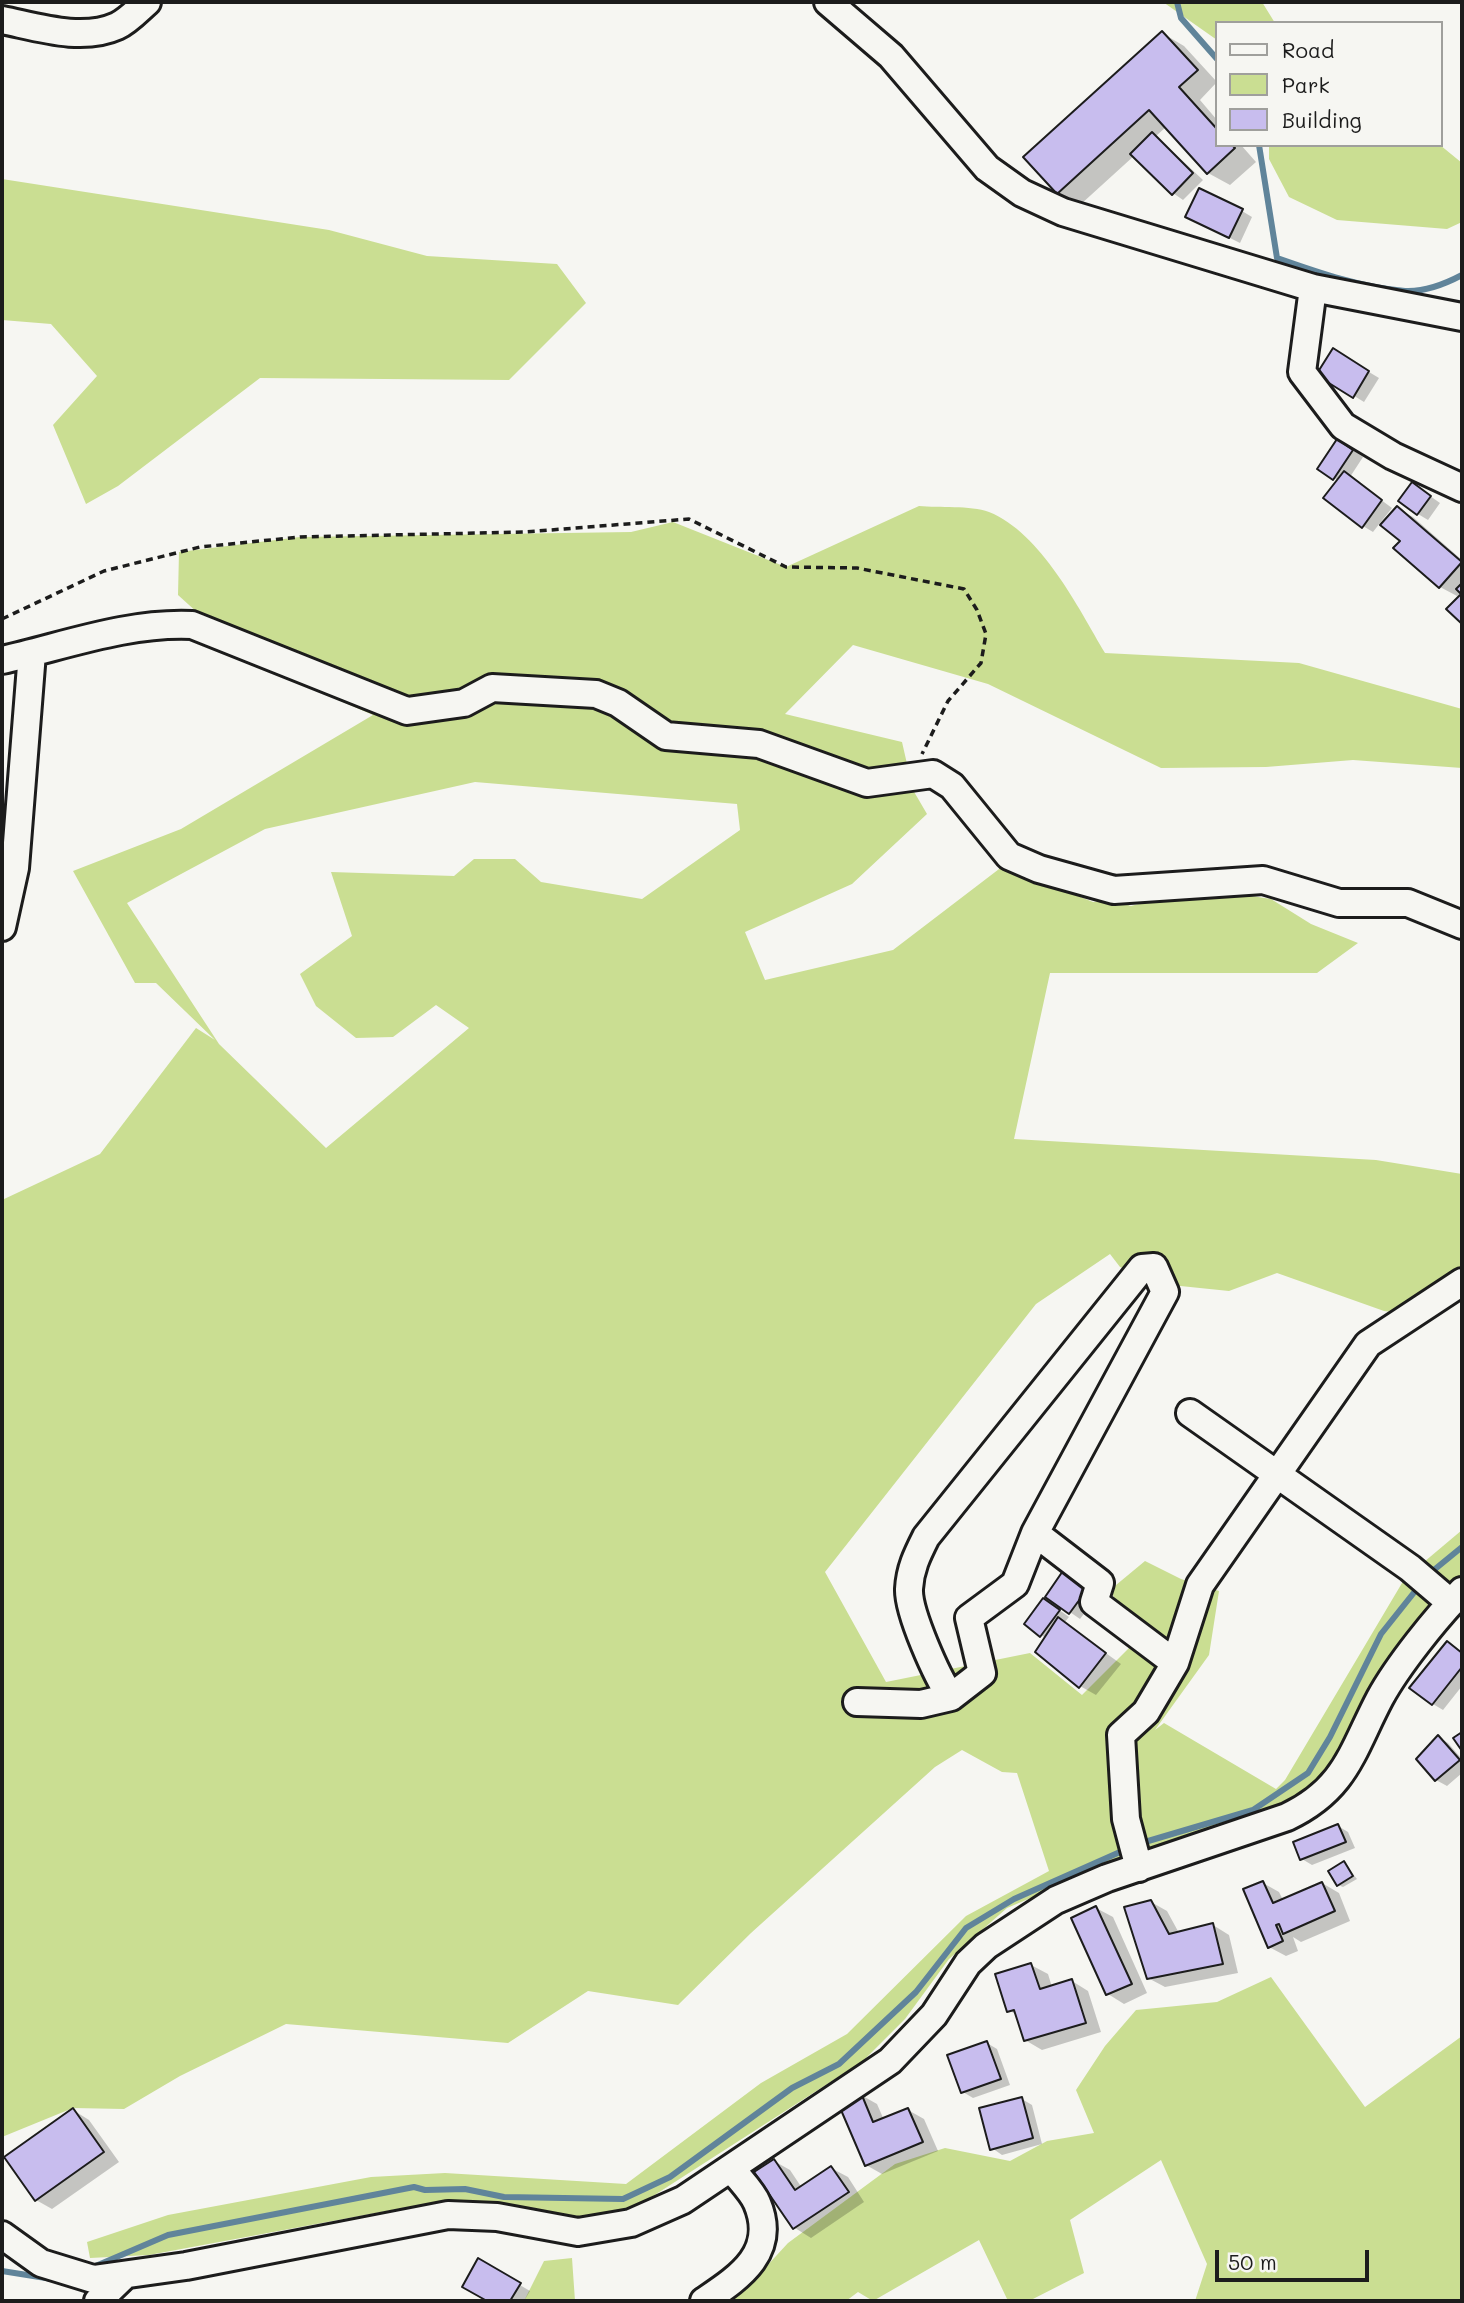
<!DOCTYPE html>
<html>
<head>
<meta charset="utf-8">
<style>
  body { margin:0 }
  #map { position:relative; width:1464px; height:2303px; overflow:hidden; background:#f6f6f2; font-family:Mali,sans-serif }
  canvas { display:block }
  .frame { position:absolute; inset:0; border:4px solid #1c1c1c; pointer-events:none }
  .legend { position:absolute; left:1215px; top:21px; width:228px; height:126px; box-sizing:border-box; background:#f6f6f2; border:2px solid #9f9f9c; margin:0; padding:9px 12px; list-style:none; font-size:21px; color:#1c1c1c }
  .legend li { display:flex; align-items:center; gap:14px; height:35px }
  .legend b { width:35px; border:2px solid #9f9f9c }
  .scale { position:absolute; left:1215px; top:2250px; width:154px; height:32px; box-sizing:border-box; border:4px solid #1c1c1c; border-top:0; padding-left:9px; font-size:21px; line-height:24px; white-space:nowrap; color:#1c1c1c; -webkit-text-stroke:5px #f6f6f2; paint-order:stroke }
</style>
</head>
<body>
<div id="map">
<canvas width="1464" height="2303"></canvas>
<div class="frame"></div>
<ul class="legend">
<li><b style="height:9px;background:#f6f6f2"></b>Road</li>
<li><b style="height:19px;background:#cade92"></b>Park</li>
<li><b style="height:19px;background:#c8bdee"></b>Building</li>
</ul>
<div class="scale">50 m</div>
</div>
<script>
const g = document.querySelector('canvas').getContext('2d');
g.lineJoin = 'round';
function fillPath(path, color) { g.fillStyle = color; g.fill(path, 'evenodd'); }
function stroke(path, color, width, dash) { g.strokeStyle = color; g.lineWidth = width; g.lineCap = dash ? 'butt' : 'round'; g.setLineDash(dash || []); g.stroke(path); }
const green = new Path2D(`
  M 1163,2 L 1262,2 L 1275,23 L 1217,23 L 1217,40 Z
  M 1269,145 L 1440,145 L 1462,163 L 1462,222 L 1447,229 L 1337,220 L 1289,197 L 1269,159 Z
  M 2,179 L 329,230 L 427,256 L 557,264 L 586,303 L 509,380 L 260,378 L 118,486 L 86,504 L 53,425 L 97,376 L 51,324 L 2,320 Z
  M 919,506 C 939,508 970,505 989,512 C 1041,533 1078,607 1105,653 L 1299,663 L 1462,709 L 1462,768 L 1353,760 L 1266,767 L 1161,768 L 988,684 L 853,645 L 785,714 L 902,742 L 913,790 L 927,814 L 852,884 L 745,932 L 765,980 L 893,950 L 1003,866 L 1093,902 L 1114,900 L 1131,906 L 1200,888 L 1271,899 L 1311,924 L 1358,943 L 1317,973 L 1050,973 L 1014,1139 L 1376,1160 L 1462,1174 L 1462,1294 L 1432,1317 L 1384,1311 L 1277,1273 L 1229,1291 L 1161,1284 L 1120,1267 L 1110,1254 L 1036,1304 L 825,1572 L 886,1682 L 1030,1653 L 1082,1695 L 1138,1639 L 1110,1590 L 1145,1561 L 1181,1579 L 1219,1591 L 1209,1655 L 1155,1730 L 1164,1723 L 1276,1789 L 1285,1780 L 1405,1578 L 1462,1530 L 1462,1577 L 1403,1642 L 1335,1764 L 1308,1800 L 1092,1872 L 1007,1908 L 949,1959 L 905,2019 L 863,2061 L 636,2207 L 583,2217 L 528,2208 L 446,2200 L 149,2255 L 90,2258 L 87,2242 L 168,2215 L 371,2177 L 445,2173 L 626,2184 L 761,2083 L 847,2034 L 966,1916 L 1049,1871 L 1017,1773 L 1002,1772 L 962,1750 L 935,1767 L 751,1933 L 678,2005 L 588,1991 L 508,2043 L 286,2024 L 180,2076 L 124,2109 L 73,2108 L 2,2137 L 2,1200 L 100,1154 L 196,1028 L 215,1040 L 156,983 L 135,983 L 73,871 L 181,829 L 373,715 L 278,674 L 242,653 L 178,595 L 179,552 L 300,537 L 631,532 L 673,522 L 786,567 ZM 475,782 L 737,804 L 740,830 L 642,899 L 541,882 L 515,859 L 474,859 L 454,876 L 331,872 L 352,936 L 300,974 L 316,1006 L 356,1038 L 393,1037 L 436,1005 L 469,1028 L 326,1148 L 219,1044 L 127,903 L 265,829 Z
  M 1271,1977 L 1365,2107 L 1462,2036 L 1462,2301 L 1195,2301 L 1207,2264 L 1161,2160 L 1070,2220 L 1084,2273 L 1029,2301 L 1008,2301 L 979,2240 L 873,2301 L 858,2292 L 846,2301 L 723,2301 L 752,2282 L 788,2243 L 895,2164 L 945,2148 L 1010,2161 L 1047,2141 L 1094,2133 L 1076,2090 L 1105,2046 L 1136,2010 L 1217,2002 Z
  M 572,2258 L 575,2301 L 524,2301 L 544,2261 Z`);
const shadow = new Path2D(`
  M 1162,33 L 1184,46 L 1217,82 L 1200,100 L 1217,120 L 1217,145 L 1241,145 L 1256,162 L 1230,185 L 1208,173 L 1166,127 L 1156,136 L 1203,180 L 1183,200 L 1173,193 L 1135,155 L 1080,205 L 1058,193 Z
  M 1242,211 L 1252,217 L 1240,243 L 1198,222 Z
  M 1334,351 L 1379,378 L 1364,402 L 1319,374 Z
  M 1348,447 L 1363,457 L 1350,477 L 1392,508 L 1380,523 L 1383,525 L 1397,508 L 1413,517 L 1462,560 L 1462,592 L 1457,596 L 1440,587 L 1396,548 L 1402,541 L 1380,523 L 1373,532 L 1363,526 L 1339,481 L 1319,469 Z
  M 1423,491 L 1440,503 L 1428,520 L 1418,514 Z
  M 1101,1591 L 1080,1619 L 1048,1597 Z
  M 1054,1606 L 1069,1617 L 1064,1623 L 1121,1664 L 1096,1695 L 1080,1686 L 1046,1638 L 1041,1635 Z
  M 1447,1643 L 1462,1653 L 1462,1686 L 1443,1710 L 1433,1704 Z
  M 1438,1737 L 1448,1743 L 1462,1759 L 1462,1773 L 1447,1786 L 1436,1780 Z
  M 1338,1826 L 1348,1832 L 1355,1848 L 1312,1865 L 1302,1859 Z
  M 1344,1863 L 1357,1879 L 1343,1887 L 1338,1885 Z
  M 1263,1883 L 1279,1892 L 1283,1900 L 1322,1883 L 1339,1893 L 1350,1921 L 1301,1942 L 1293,1937 L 1298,1951 L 1286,1956 L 1269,1947 Z
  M 1151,1902 L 1167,1911 L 1179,1933 L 1213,1925 L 1229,1935 L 1238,1973 L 1165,1987 L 1148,1978 Z
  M 1096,1908 L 1113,1917 L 1147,1993 L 1124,2004 L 1108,1994 Z
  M 1031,1965 L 1048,1974 L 1052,1987 L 1072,1981 L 1088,1991 L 1101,2032 L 1042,2050 L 1025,2040 L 1018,2016 L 1009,2010 Z
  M 987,2043 L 997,2049 L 1010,2085 L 973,2098 L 963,2092 Z
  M 861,2095 L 877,2104 L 884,2120 L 908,2110 L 924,2119 L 938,2151 L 882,2174 L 866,2165 Z
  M 1022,2099 L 1032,2105 L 1042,2144 L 1002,2155 L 992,2148 Z
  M 73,2110 L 89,2120 L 119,2162 L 52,2209 L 36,2200 Z
  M 774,2161 L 790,2170 L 802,2188 L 831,2168 L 848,2177 L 864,2202 L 811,2238 L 795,2228 L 757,2172 Z
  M 479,2261 L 530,2291 L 524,2301 L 490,2301 L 464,2286 Z`);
const stream = new Path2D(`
  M 1177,2 L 1181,18 L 1217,59
  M 1259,145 L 1277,258 C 1317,272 1362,288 1405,291 C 1425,292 1445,284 1462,275
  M 1429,1574 L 1462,1547
  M 1138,1844 L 1253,1810 L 1308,1773 L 1330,1737 L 1381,1634 L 1420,1585
  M 91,2268 L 168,2235 L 414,2187 L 425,2190 L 465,2189 L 504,2197 L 623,2199 L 670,2177 L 792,2088 L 839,2064 L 916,1992 L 966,1928 L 1014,1899 L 1129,1848
  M 2,2271 L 52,2279`);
const building = new Path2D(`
  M 1162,31 L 1198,70 L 1179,87 L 1217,129 L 1217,145 L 1232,145 L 1235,148 L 1207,174 L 1149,110 L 1057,194 L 1023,157 Z
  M 1152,132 L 1193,173 L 1172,195 L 1130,154 Z
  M 1199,188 L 1243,209 L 1229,238 L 1185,217 Z
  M 1333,348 L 1369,371 L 1353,398 L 1316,375 Z
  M 1337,439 L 1353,450 L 1333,480 L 1317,469 Z
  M 1344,471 L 1382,500 L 1362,528 L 1323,498 Z
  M 1412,482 L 1431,496 L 1417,515 L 1398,501 Z
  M 1397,506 L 1462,562 L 1439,588 L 1393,548 L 1400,541 L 1380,525 Z
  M 1462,583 L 1462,624 L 1446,609 L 1461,594 L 1456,589 Z
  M 1067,1565 L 1091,1584 L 1069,1614 L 1045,1597 Z
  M 1043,1598 L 1060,1610 L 1040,1637 L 1024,1624 Z
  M 1058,1617 L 1106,1653 L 1079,1688 L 1035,1652 Z
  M 1447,1641 L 1462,1653 L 1462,1667 L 1432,1705 L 1409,1688 Z
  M 1462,1732 L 1462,1751 L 1453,1738 Z
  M 1438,1735 L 1460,1760 L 1435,1781 L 1416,1759 Z
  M 1338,1824 L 1346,1842 L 1300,1860 L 1293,1842 Z
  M 1344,1861 L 1353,1876 L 1337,1886 L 1328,1871 Z
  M 1263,1881 L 1273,1903 L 1322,1882 L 1335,1911 L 1283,1934 L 1279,1924 L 1276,1925 L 1283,1941 L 1268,1948 L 1243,1889 Z
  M 1151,1900 L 1169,1934 L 1213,1923 L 1223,1964 L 1147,1979 L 1124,1907 Z
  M 1096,1906 L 1132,1984 L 1106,1995 L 1071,1918 Z
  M 1031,1963 L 1040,1989 L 1072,1979 L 1086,2023 L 1024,2041 L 1014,2010 L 1007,2012 L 995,1974 Z
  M 987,2041 L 1001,2079 L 961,2093 L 947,2055 Z
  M 861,2093 L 873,2122 L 908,2108 L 923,2142 L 865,2166 L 838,2103 Z
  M 1022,2097 L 1033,2138 L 990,2150 L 979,2108 Z
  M 73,2108 L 104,2152 L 35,2201 L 4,2157 Z
  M 774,2159 L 795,2190 L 831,2166 L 849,2192 L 793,2229 L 754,2172 Z
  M 478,2258 L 521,2283 L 510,2301 L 487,2301 L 462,2287 Z`);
const path = new Path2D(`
  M 2,619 L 104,571 L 200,547 L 300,537 L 525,532 L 689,519 L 786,567 L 857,568 L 964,589 L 977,610 L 986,634 L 981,663 L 948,701 L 922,754`);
const minor = new Path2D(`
  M 828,2 L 891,56 L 987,168 L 1022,193 L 1063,212 L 1313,288 L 1462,317
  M 2,20 C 37,27 82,42 117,26 C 128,21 138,10 147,2
  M 1313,288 L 1302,372 L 1343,426 L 1393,456 L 1462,488
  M 2,660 C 64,646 128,622 192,625 L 407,711 L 464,703 L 492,688 L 596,694 L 618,703 L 666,736 L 759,744 L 867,783 L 933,774 L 952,786 L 1009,856 L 1039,869 L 1114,890 L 1263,880 L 1339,903 L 1408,903 L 1462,925
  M 2,927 L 15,868 L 32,653
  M 1190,1413 L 1410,1568 L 1451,1603
  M 951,1697 C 937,1677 908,1612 909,1589 C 910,1569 917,1555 926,1537 L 1142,1268 L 1154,1267 L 1165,1292 L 1035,1533
  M 857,1702 L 921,1704 L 951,1697 L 982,1673 L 969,1618 L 1015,1584 L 1035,1533 L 1100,1583 L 1094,1602 L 1175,1663
  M 1139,1868 L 1126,1819 L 1121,1735 L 1146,1712 L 1175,1663 L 1200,1585 L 1368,1344 L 1462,1282
  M 2,2235 L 41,2263 L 93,2279 L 186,2266 L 448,2215 L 497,2217 L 578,2232 L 631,2223 L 683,2200 L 890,2061 L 934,2015 L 968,1963 L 986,1946 L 1056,1900 L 1107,1878 L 1287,1817 C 1346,1789 1352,1751 1380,1698 C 1398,1665 1436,1618 1462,1591
  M 98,2301 L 124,2276
  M 704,2301 C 738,2278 778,2253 757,2203 C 752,2191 739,2179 731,2168`);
fillPath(green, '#cade92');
fillPath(shadow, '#0003');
stroke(stream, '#60849a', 6);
fillPath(building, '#c8bdee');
stroke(building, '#1c1c1c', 2);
stroke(minor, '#1c1c1c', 32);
stroke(path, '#1c1c1c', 3.5, [7, 5]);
stroke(minor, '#f6f6f2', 26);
</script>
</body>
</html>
